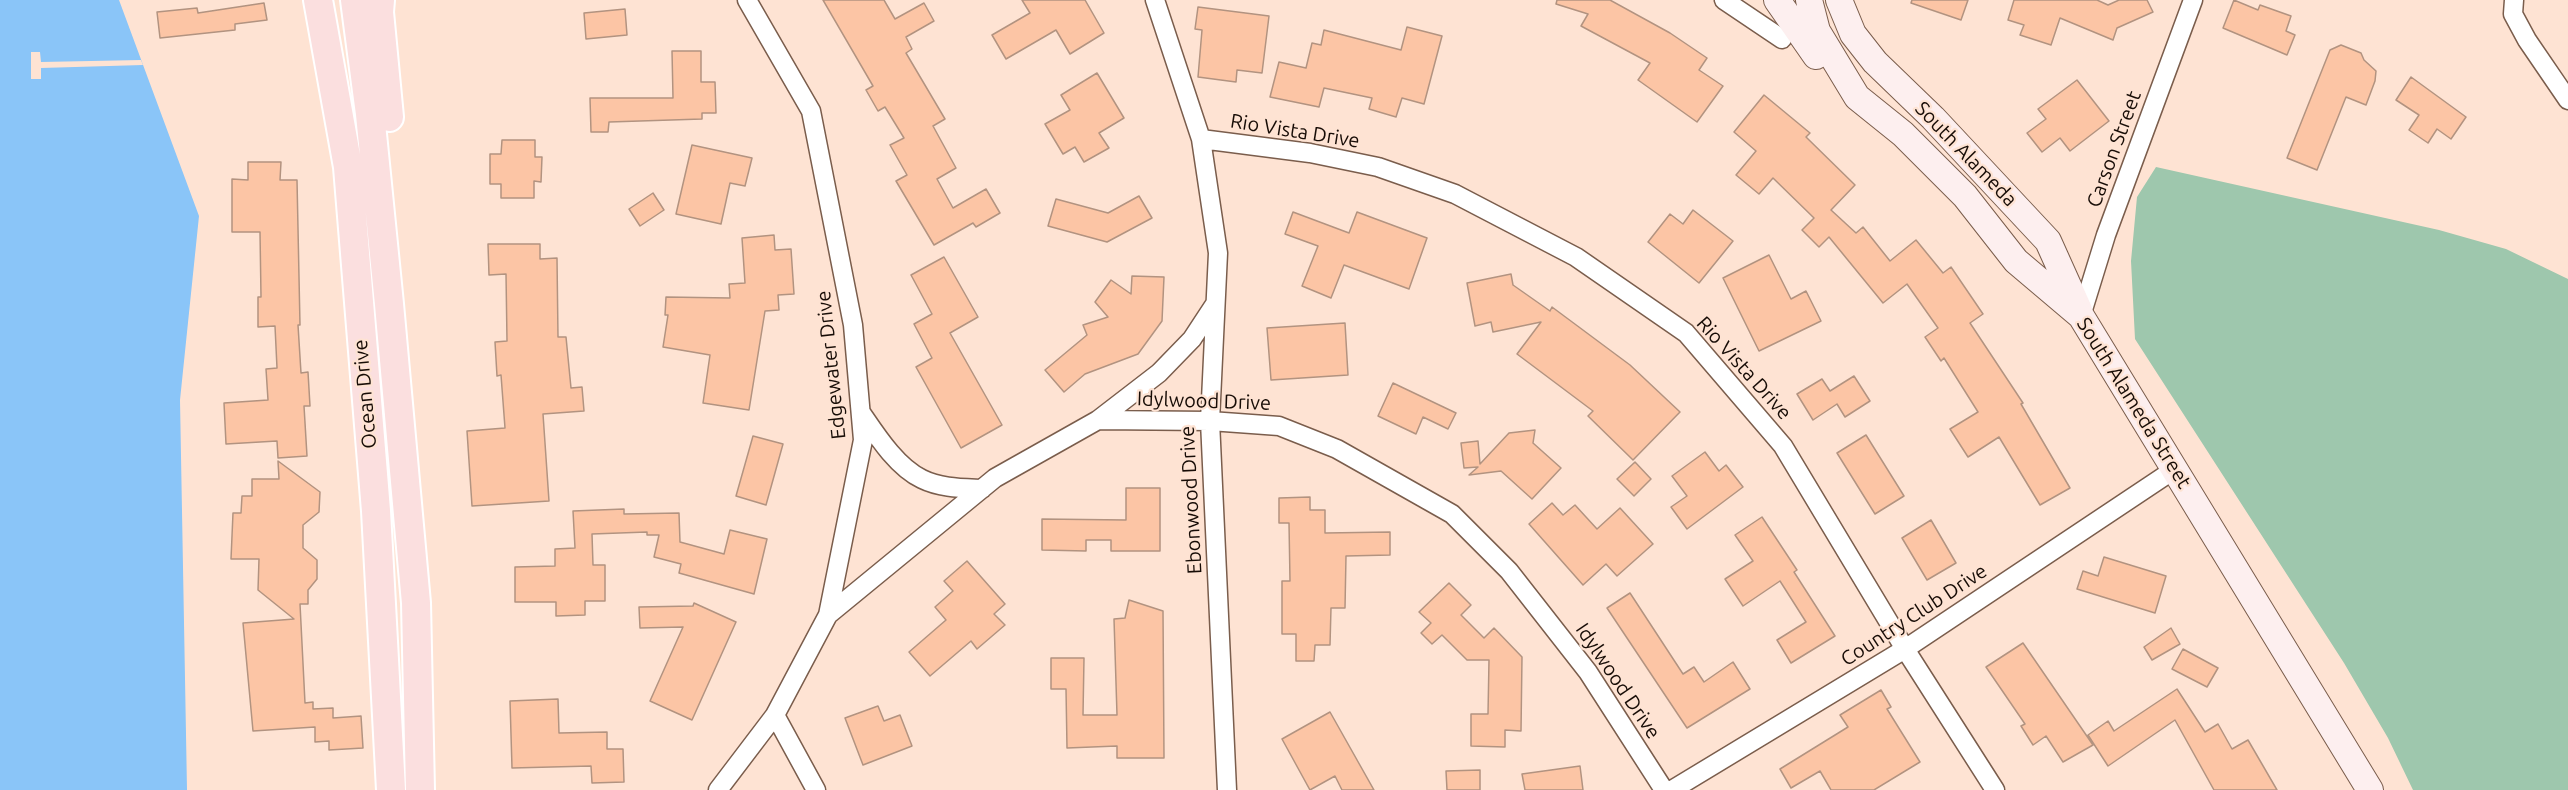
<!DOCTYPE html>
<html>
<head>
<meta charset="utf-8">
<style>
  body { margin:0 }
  canvas { display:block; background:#fee3d3 }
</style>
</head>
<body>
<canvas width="2568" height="790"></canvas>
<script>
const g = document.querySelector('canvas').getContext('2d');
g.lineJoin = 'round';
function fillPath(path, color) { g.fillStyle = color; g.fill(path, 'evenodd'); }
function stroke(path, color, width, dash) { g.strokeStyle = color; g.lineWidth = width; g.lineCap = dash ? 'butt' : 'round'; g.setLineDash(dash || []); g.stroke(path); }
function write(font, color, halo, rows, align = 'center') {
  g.font = font + ' Ubuntu,sans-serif'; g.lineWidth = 4.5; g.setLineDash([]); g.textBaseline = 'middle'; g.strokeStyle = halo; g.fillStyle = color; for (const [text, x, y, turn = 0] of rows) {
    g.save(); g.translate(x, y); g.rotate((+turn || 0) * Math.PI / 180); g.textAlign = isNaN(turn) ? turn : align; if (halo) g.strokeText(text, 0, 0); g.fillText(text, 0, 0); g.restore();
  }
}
const green = new Path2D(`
  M 2156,167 L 2439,230 L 2506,249 L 2568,279 L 2568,790 L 2413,790 L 2388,738 L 2344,663 L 2135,339 L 2131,261 L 2137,197 Z`);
const water = new Path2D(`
  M 0,0 L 119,0 L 199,216 L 180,400 L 187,790 L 0,790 Z`);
const pier = new Path2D(`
  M 31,52 L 40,52 L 41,62 L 141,60 L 143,65 L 41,68 L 41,79 L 31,79 Z`);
const building = new Path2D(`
  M 823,0 L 884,0 L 895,19 L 924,3 L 934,21 L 906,37 L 912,49 L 906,53 L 945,119 L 933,126 L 956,168 L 937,179 L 953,208 L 986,189 L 1000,213 L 976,227 L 973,223 L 934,245 L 896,181 L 907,175 L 890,145 L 904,138 L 885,107 L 878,111 L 866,90 L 873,86 Z
  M 1022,0 L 1085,0 L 1104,33 L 1070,54 L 1056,30 L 1006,59 L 992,35 L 1030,13 Z
  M 1557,0 L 1610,0 L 1670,33 L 1707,58 L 1699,70 L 1723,86 L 1697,122 L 1638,80 L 1650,63 L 1581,26 L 1588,14 L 1556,4 Z
  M 1912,0 L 1968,0 L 1961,20 L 1911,3 Z
  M 2014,0 L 2097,0 L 2108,5 L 2119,0 L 2147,0 L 2153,12 L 2117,28 L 2113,40 L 2060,18 L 2051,45 L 2020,35 L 2024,25 L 2008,20 Z
  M 2234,0 L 2258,10 L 2260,5 L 2291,16 L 2286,31 L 2295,35 L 2287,55 L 2223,28 Z
  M 264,3 L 267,20 L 235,24 L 235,30 L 160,38 L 157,12 L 197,8 L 198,13 Z
  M 1198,7 L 1269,16 L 1262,73 L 1237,70 L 1236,82 L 1198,77 L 1202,30 L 1195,29 Z
  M 625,9 L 627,35 L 586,39 L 584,13 Z
  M 1407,27 L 1442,36 L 1424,104 L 1402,98 L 1396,117 L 1369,109 L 1372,98 L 1324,88 L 1319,107 L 1270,97 L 1279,62 L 1306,68 L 1312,43 L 1321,45 L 1324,30 L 1401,50 Z
  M 2341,45 L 2361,53 L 2364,60 L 2376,71 L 2375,81 L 2366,105 L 2346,97 L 2317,170 L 2287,158 L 2330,50 Z
  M 672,51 L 701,51 L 701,82 L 715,82 L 716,113 L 702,113 L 702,119 L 609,122 L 608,132 L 591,132 L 590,98 L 673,98 Z
  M 1097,73 L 1124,118 L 1099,133 L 1109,148 L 1084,162 L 1075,147 L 1063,154 L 1045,124 L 1070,110 L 1061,95 Z
  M 2411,77 L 2466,117 L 2451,139 L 2437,129 L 2428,143 L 2409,130 L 2419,115 L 2396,100 Z
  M 2077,80 L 2109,121 L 2070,151 L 2060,138 L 2042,152 L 2027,133 L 2046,119 L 2038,109 Z
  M 1764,95 L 1810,133 L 1806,137 L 1855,185 L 1831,210 L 1856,233 L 1863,227 L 1890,261 L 1916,240 L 1943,273 L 1951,267 L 1983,314 L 1970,323 L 2023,403 L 2021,404 L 2070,488 L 2040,505 L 1999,437 L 1968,457 L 1950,429 L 1978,412 L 1944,358 L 1941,361 L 1925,337 L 1938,328 L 1907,284 L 1883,303 L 1829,237 L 1819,247 L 1802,230 L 1814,218 L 1773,178 L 1759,194 L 1736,175 L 1756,151 L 1734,132 Z
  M 502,140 L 535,140 L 535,157 L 542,157 L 541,182 L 534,181 L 534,198 L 501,198 L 501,184 L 490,184 L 490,154 L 501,154 Z
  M 692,145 L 752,158 L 745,186 L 730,183 L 721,224 L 676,214 Z
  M 248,162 L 281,162 L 280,180 L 297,180 L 300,325 L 298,325 L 301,373 L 308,372 L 310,406 L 304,406 L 307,456 L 278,458 L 277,441 L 226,444 L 224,403 L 268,400 L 266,369 L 277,368 L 275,326 L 258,327 L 258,297 L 261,297 L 260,232 L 232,232 L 232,179 L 248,180 Z
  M 653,193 L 664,210 L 640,226 L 629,209 Z
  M 1139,196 L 1152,218 L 1107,242 L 1048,226 L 1056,199 L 1108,213 Z
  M 1693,210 L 1733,241 L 1699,283 L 1648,242 L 1670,214 L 1683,224 Z
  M 1293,212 L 1349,233 L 1357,212 L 1427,238 L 1409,289 L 1344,265 L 1331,298 L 1302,286 L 1318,246 L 1285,234 Z
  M 774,235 L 775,250 L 791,249 L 794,294 L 778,295 L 779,310 L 765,311 L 749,410 L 703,403 L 710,355 L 663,347 L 668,315 L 665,315 L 666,297 L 730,298 L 729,284 L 745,283 L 742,238 Z
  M 488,244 L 540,244 L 540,259 L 557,258 L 558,337 L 566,337 L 571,388 L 582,387 L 584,411 L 543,414 L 549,501 L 472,506 L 467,431 L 505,428 L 501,375 L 497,376 L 495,342 L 507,341 L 506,274 L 489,275 Z
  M 1769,255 L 1791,299 L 1806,291 L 1821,321 L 1759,351 L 1723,278 Z
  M 944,257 L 978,317 L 950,333 L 1002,425 L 961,448 L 916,367 L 932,358 L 914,324 L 932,314 L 911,275 Z
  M 1511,274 L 1513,285 L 1550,311 L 1552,307 L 1630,365 L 1680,412 L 1633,460 L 1588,416 L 1593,411 L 1517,354 L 1541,322 L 1493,332 L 1491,322 L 1475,326 L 1467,283 Z
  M 1132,276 L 1164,277 L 1162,321 L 1138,354 L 1085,374 L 1064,392 L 1045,370 L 1087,335 L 1083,325 L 1108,317 L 1095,302 L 1111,280 L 1131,294 Z
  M 1345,323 L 1348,375 L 1271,380 L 1267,328 Z
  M 1854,376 L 1870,401 L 1845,417 L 1837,404 L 1813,420 L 1797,394 L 1822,379 L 1830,391 Z
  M 1393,383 L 1456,413 L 1448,429 L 1423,417 L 1416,434 L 1378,416 Z
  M 1535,430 L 1533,443 L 1561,468 L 1532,499 L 1501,471 L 1469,475 L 1478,467 L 1464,468 L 1461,443 L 1478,441 L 1480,464 L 1509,433 Z
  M 1866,435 L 1904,496 L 1875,514 L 1837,453 Z
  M 753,436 L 783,444 L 766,505 L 736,496 Z
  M 1705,452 L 1719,471 L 1726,465 L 1743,487 L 1687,529 L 1671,507 L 1687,496 L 1672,476 Z
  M 278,461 L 320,492 L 319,512 L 303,525 L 303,548 L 317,560 L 317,579 L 308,590 L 308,604 L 300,604 L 305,703 L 313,702 L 313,709 L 333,708 L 333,718 L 361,716 L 363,748 L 329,750 L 329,741 L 315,742 L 315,727 L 253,731 L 243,623 L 294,619 L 258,590 L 259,559 L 231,559 L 233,513 L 241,513 L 242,496 L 252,496 L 252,479 L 279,479 Z
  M 1635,462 L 1651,479 L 1634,496 L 1617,479 Z
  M 1126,488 L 1160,488 L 1160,551 L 1111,551 L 1111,540 L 1086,540 L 1086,551 L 1042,550 L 1042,519 L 1126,520 Z
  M 1310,497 L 1310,510 L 1325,510 L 1325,533 L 1390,532 L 1390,555 L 1346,556 L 1345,608 L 1331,608 L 1330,645 L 1315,645 L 1314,661 L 1296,661 L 1296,634 L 1282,634 L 1282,581 L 1290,581 L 1289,523 L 1279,523 L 1279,498 Z
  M 1552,503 L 1563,515 L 1575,505 L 1597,529 L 1620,508 L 1653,544 L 1617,576 L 1606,564 L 1583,585 L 1529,524 Z
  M 624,509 L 624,514 L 679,513 L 680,542 L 724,554 L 730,530 L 767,539 L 754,594 L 679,573 L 681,564 L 654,557 L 659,535 L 647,535 L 647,532 L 592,534 L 593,565 L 605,565 L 605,601 L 585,601 L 585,615 L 556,616 L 556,602 L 515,602 L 515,567 L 555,566 L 555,549 L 575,548 L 573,511 Z
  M 1762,517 L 1797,570 L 1794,572 L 1835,636 L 1791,663 L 1777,640 L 1806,622 L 1780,581 L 1743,606 L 1725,579 L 1753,561 L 1735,535 Z
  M 1931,520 L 1956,563 L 1927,580 L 1902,538 Z
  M 2104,557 L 2166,576 L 2155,613 L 2077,589 L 2083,571 L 2098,576 Z
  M 967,561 L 1005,604 L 994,614 L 1005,625 L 977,649 L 971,641 L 930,676 L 909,652 L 946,620 L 935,607 L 953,591 L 944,581 Z
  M 1449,583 L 1471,605 L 1461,615 L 1484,638 L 1494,628 L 1522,657 L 1521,731 L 1505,730 L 1505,747 L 1471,746 L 1471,714 L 1488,714 L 1489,660 L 1467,660 L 1442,635 L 1432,644 L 1421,633 L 1431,623 L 1419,612 Z
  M 1630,593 L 1683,674 L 1694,667 L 1704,682 L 1733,662 L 1750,689 L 1687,728 L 1607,608 Z
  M 1129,600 L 1163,611 L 1164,758 L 1117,758 L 1117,746 L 1067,748 L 1066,689 L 1051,689 L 1051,658 L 1084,658 L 1083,715 L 1117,715 L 1114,619 L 1125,618 Z
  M 694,603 L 736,622 L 692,720 L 650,701 L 683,627 L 640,628 L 639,607 L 693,606 Z
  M 2171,628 L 2180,644 L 2152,660 L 2144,647 Z
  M 2023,643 L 2093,745 L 2063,762 L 2046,736 L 2033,745 L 2021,726 L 2025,724 L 1986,667 Z
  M 2183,649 L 2218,668 L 2207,687 L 2172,669 Z
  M 2177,689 L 2205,732 L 2218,724 L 2232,749 L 2248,740 L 2277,790 L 2214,790 L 2175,720 L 2108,766 L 2088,735 L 2108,721 L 2114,731 Z
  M 1881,690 L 1891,707 L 1887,709 L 1920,762 L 1874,790 L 1831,790 L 1820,771 L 1791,788 L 1780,769 L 1848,727 L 1840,715 Z
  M 558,699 L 559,733 L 607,732 L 607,749 L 623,749 L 624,782 L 592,783 L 591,766 L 512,768 L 510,701 Z
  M 878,706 L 884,721 L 900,715 L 912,746 L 863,765 L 845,718 Z
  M 1330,712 L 1374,790 L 1342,790 L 1335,776 L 1310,790 L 1282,739 Z
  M 1580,766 L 1583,790 L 1525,790 L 1522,774 Z
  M 1480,770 L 1480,790 L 1447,790 L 1446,771 Z`);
const street = new Path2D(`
  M 747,0 L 811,111 L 853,325 L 863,440 L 828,615 L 775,715 L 816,790
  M 1155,0 L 1201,139 L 1218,253 L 1210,421 L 1227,790
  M 1724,0 L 1782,39
  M 2514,0 L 2513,14 L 2527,40 L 2568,100
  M 1201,139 L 1310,153 L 1378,167 L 1455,194 L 1576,257 L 1686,333 L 1783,446 L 1905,649 L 1995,790
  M 2081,316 L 2106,235 L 2193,0
  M 862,414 C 877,436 897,467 922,479 C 940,488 962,488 982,489
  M 1098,420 L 1159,373 L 1192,339 L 1215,304
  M 828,615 L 995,478 L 1098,420 L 1210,421 L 1279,426 L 1337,449 L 1452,514 L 1509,571 L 1588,672 L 1664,790
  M 718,790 L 775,715
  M 1672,790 L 1905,649 L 2175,469`);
const secondary = new Path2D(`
  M 1777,0 L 1816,56
  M 1809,0 L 1817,31 L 1857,97 L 1903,134 L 1965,196 L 2016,261 L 2081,316 L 2370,790
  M 1839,0 L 1853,34 L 1875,62 L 1933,118 L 2048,241 L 2079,310`);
const primary = new Path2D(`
  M 318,0 L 348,167 L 376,511 L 391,790
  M 355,0 L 370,114 L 389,304 L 416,603 L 420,790
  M 380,0 L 379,12 L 389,117`);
const streetNames = [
  ["Rio Vista Drive",1295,131,9],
  ["Carson Street",2114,149,-70],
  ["South Alameda",1966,154,46],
  ["Edgewater Drive",831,365,-96],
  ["Rio Vista Drive",1744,368,48],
  ["Ocean Drive",365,394,-95],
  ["Idylwood Drive",1204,401,2],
  ["South Alameda Street",2134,403,58],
  ["Ebonwood Drive",1191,500,-93],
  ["Country Club Drive",1914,615,-33],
  ["Idylwood Drive",1618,681,56]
];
fillPath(green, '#9ec7ad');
fillPath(water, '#8ac5f8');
fillPath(pier, '#fee3d3');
fillPath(building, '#fcc5a5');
stroke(building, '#b29380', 1.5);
stroke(street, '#7a5d4c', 21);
stroke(secondary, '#7a5d4c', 28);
stroke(primary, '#fff', 32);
stroke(street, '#fff', 18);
stroke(secondary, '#fdefef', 26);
stroke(primary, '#fbdfdf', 28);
write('20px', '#170c06', '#fee3d3', streetNames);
</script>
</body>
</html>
